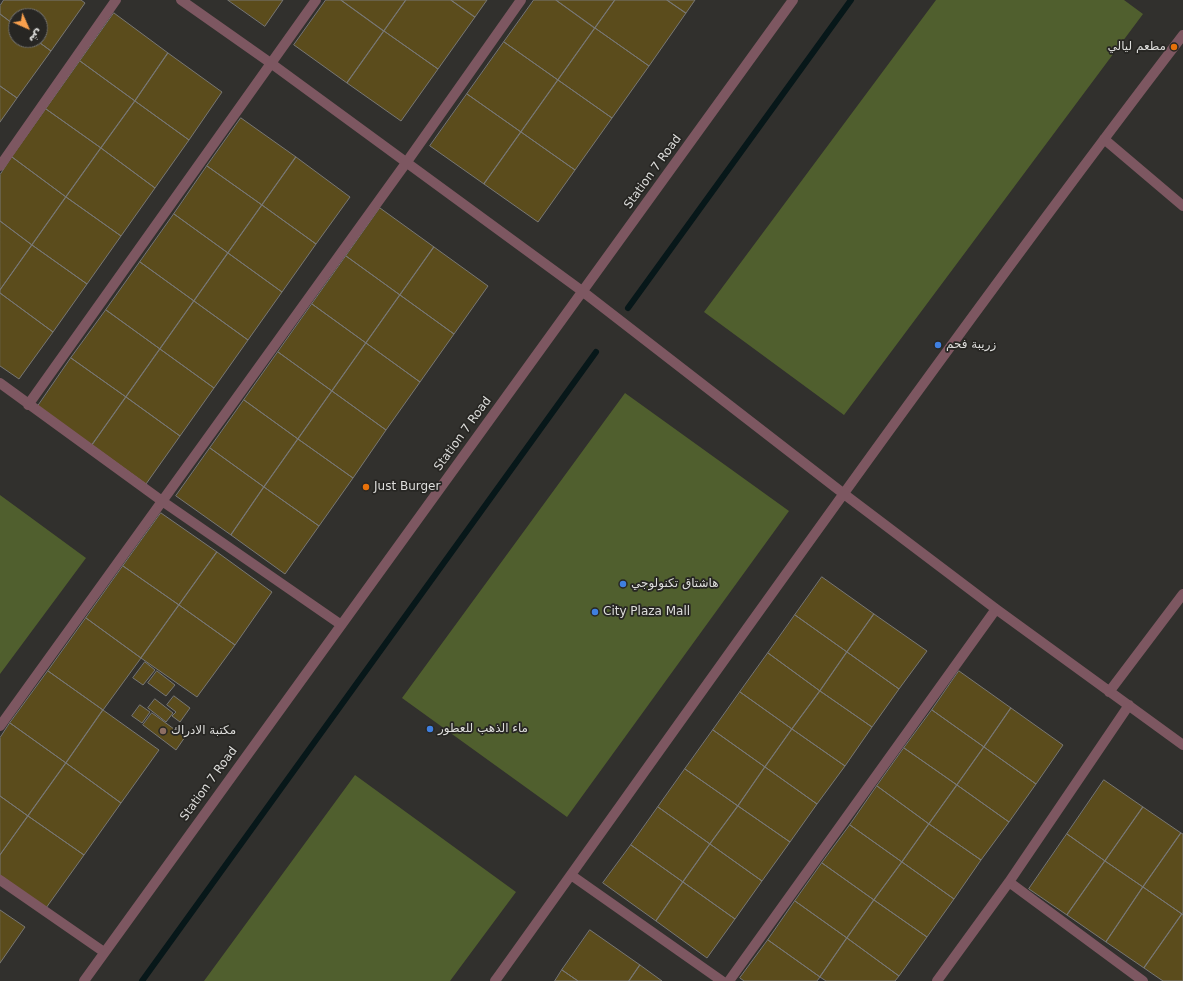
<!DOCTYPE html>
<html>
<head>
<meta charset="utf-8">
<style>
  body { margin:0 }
  #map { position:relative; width:1183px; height:981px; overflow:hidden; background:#31302d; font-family:"DejaVu Sans",Cairo,sans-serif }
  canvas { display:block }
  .north { position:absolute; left:8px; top:8px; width:40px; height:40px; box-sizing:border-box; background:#272623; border:1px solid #706f6d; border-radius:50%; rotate:135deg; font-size:11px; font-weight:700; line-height:16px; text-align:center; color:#dddddb }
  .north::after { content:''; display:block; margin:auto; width:14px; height:18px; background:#f9a04d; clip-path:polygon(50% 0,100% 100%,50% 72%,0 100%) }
</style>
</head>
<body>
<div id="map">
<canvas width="1183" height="981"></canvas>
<div class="north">ش</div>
</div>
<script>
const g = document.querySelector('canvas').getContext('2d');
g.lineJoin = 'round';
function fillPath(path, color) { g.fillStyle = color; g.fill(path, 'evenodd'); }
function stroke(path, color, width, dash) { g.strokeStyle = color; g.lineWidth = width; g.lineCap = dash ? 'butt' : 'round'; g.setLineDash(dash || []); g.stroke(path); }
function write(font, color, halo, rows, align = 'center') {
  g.font = font + ' "DejaVu Sans",Cairo,sans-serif'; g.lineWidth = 3.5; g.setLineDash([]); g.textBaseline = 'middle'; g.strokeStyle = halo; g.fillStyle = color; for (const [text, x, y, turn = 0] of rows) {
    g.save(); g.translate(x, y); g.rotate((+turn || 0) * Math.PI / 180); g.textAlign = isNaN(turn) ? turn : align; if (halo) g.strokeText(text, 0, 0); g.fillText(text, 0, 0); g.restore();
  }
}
const green = new Path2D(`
  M 936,0 L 1124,0 L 1143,14 L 844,415 L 704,312 Z
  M 625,393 L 789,511 L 567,817 L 402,698 Z
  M 0,495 L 86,558 L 0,674 Z
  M 355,775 L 516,892 L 450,981 L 204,981 Z`);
const stream = new Path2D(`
  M 628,308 L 851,0
  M 142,981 L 596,352`);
const building = new Path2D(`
  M 4,0 L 81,0 L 85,3 L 51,51 L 36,40 L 40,40 L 40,16 L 16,16 L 16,26 L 0,14 L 0,6 Z
  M 228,0 L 283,0 L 265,26 Z
  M 326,0 L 341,0 L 384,31 L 347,83 L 294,45 Z
  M 341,0 L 406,0 L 384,31 Z
  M 406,0 L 451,0 L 475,17 L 438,69 L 384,31 Z
  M 451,0 L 487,0 L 475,17 Z
  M 534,0 L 556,0 L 595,28 L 558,80 L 504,42 Z
  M 556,0 L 615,0 L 595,28 Z
  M 615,0 L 667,0 L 686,13 L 649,66 L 595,28 Z
  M 667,0 L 695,0 L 686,13 Z
  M 114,13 L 168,53 L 135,101 L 80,61 Z
  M 0,14 L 16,26 L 16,40 L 36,40 L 51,51 L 17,98 L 0,86 Z
  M 595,28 L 649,66 L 612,118 L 558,80 Z
  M 384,31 L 438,69 L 401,121 L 347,83 Z
  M 504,42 L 558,80 L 521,132 L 467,94 Z
  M 168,53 L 222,92 L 189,140 L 135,101 Z
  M 80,61 L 135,101 L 101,148 L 46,109 Z
  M 558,80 L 612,118 L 575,170 L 521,132 Z
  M 0,86 L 17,98 L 0,122 Z
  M 467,94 L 521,132 L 484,184 L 430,146 Z
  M 135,101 L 189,140 L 155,188 L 101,148 Z
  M 46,109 L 101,148 L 66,197 L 12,157 Z
  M 241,118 L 296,157 L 262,205 L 207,166 Z
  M 521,132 L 575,170 L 538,222 L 484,184 Z
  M 101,148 L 155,188 L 121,236 L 66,197 Z
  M 12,157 L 66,197 L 32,245 L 0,221 L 0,175 Z
  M 296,157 L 350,197 L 316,244 L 262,205 Z
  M 207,166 L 262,205 L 228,253 L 174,214 Z
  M 66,197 L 121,236 L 87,284 L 32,245 Z
  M 262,205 L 316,244 L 282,292 L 228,253 Z
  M 380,208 L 434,247 L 400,295 L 346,256 Z
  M 174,214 L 228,253 L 194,301 L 140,262 Z
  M 0,221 L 32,245 L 0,290 Z
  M 32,245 L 87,284 L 53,332 L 0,293 L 0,290 Z
  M 434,247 L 488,286 L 454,334 L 400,295 Z
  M 228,253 L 282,292 L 248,340 L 194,301 Z
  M 346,256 L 400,295 L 366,343 L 312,304 Z
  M 140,262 L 194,301 L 160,349 L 106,310 Z
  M 0,293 L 53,332 L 19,379 L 0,366 Z
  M 400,295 L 454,334 L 420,382 L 366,343 Z
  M 194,301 L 248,340 L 214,388 L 160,349 Z
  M 312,304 L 366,343 L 332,391 L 278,352 Z
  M 106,310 L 160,349 L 126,397 L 71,358 Z
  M 366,343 L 420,382 L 386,430 L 332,391 Z
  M 160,349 L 214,388 L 180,436 L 126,397 Z
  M 278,352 L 332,391 L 298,439 L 244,400 Z
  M 71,358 L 126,397 L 92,445 L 38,406 Z
  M 332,391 L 386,430 L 353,478 L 298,439 Z
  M 126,397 L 180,436 L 146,484 L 92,445 Z
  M 244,400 L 298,439 L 264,487 L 210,448 Z
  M 298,439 L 353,478 L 319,526 L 264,487 Z
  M 210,448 L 264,487 L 231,535 L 176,496 Z
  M 264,487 L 319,526 L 285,574 L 231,535 Z
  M 161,513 L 217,552 L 179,605 L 123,566 Z
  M 217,552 L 272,592 L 235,645 L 179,605 Z
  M 123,566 L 179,605 L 141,658 L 86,618 Z
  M 822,577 L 874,614 L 847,652 L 795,615 Z
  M 179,605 L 235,645 L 197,697 L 141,658 Z
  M 874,614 L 927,651 L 899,689 L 847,652 Z
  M 795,615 L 847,652 L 820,691 L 768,653 Z
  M 86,618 L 141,658 L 103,710 L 48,671 Z
  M 847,652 L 899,689 L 872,727 L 820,691 Z
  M 768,653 L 820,691 L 792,729 L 740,692 Z
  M 145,662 L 155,670 L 143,685 L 133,678 Z
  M 48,671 L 103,710 L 66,763 L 10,723 Z
  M 157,671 L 175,685 L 166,696 L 148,683 Z
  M 959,671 L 1011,708 L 984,747 L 932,710 Z
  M 820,691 L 872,727 L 845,766 L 792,729 Z
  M 740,692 L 792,729 L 765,767 L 713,730 Z
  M 174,696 L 190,708 L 180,722 L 172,716 L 176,712 L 167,705 Z
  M 155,699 L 173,713 L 166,722 L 148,708 Z
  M 140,705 L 150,712 L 142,723 L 132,716 Z
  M 1011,708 L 1063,745 L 1036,784 L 984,747 Z
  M 103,710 L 159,750 L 121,803 L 66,763 Z
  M 932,710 L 984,747 L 957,785 L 904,748 Z
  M 152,713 L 185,737 L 176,750 L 143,725 Z
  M 10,723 L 66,763 L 28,816 L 0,796 L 0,738 Z
  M 792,729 L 845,766 L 817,804 L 765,767 Z
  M 713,730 L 765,767 L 738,806 L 685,769 Z
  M 984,747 L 1036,784 L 1009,822 L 957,785 Z
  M 904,748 L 957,785 L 929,824 L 877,786 Z
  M 66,763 L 121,803 L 84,855 L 28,816 Z
  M 765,767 L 817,804 L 790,842 L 738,806 Z
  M 685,769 L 738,806 L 710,844 L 658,807 Z
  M 1104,780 L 1143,807 L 1105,861 L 1067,834 Z
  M 957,785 L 1009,822 L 981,860 L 929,824 Z
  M 877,786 L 929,824 L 902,862 L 850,825 Z
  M 0,796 L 28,816 L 0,855 Z
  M 738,806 L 790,842 L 762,881 L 710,844 Z
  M 658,807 L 710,844 L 683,882 L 631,845 Z
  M 1143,807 L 1181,833 L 1143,887 L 1105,861 Z
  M 28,816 L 84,855 L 46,908 L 0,875 L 0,855 Z
  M 929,824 L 981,860 L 954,899 L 902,862 Z
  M 850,825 L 902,862 L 874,900 L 822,863 Z
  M 1181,833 L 1183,834 L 1183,912 L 1182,914 L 1143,887 Z
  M 1067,834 L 1105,861 L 1067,915 L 1029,889 Z
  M 710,844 L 762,881 L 735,919 L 683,882 Z
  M 631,845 L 683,882 L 656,921 L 603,883 Z
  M 1105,861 L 1143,887 L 1106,942 L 1067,915 Z
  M 902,862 L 954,899 L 927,937 L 874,900 Z
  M 822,863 L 874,900 L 847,938 L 795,901 Z
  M 683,882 L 735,919 L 707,958 L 656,921 Z
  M 1143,887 L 1182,914 L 1144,968 L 1106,942 Z
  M 874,900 L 927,937 L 899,976 L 847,938 Z
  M 795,901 L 847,938 L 820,977 L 768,940 Z
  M 0,910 L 25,927 L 0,963 Z
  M 1182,914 L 1183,915 L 1183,981 L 1163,981 L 1144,968 Z
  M 590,930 L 640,965 L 629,981 L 578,981 L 562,970 Z
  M 847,938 L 899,976 L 895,981 L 826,981 L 820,977 Z
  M 768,940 L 820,977 L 817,981 L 744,981 L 740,978 Z
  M 640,965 L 662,981 L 629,981 Z
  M 562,970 L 578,981 L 555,981 Z`);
const minor = new Path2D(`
  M 181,0 L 272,64 L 582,291 L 844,494 L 996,609 L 1183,745
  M 1104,139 L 1183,206
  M 0,166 L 116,0
  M 0,383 L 162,501 L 340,624
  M 28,405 L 316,0
  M 1109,692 L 1183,594
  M 0,726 L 406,163 L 521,0
  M 571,875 L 722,981
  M 0,880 L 104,952
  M 1009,882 L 1143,981
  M 84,981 C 318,652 557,327 793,0
  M 495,981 C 722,664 946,345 1183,35
  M 729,981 L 996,609
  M 937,981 L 1009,882 L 1129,705`);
const markers = [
  [1174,47,4,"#e8710a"],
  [938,345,4,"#3f7fe0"],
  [366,487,4,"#e8710a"],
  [623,584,4,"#3f7fe0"],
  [595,612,4,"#3f7fe0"],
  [430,729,4,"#3f7fe0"],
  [163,731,4,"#8d6e63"]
];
const poiNames = [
  ["مطعم ليالي",1166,47,"right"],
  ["زريبة فحم",946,345],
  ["Just Burger",374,487],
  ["هاشتاق تكنولوجي",631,584],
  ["City Plaza Mall",603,612],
  ["ماء الذهب للعطور",438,729],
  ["مكتبة الادراك",171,731]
];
const streetNames = [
  ["Station 7 Road",653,172,-54],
  ["Station 7 Road",463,434,-54],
  ["Station 7 Road",209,784,-54]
];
fillPath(green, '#505f2e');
stroke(stream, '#071719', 6);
fillPath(building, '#5b4c1c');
stroke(building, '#787774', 1);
stroke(minor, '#7d5761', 10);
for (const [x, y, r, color] of markers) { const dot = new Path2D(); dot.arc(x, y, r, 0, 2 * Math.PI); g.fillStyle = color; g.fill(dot); stroke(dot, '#272623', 1.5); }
write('12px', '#dddddb', '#272623', poiNames, 'left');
write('12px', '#dddddb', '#272623', streetNames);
</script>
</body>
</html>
